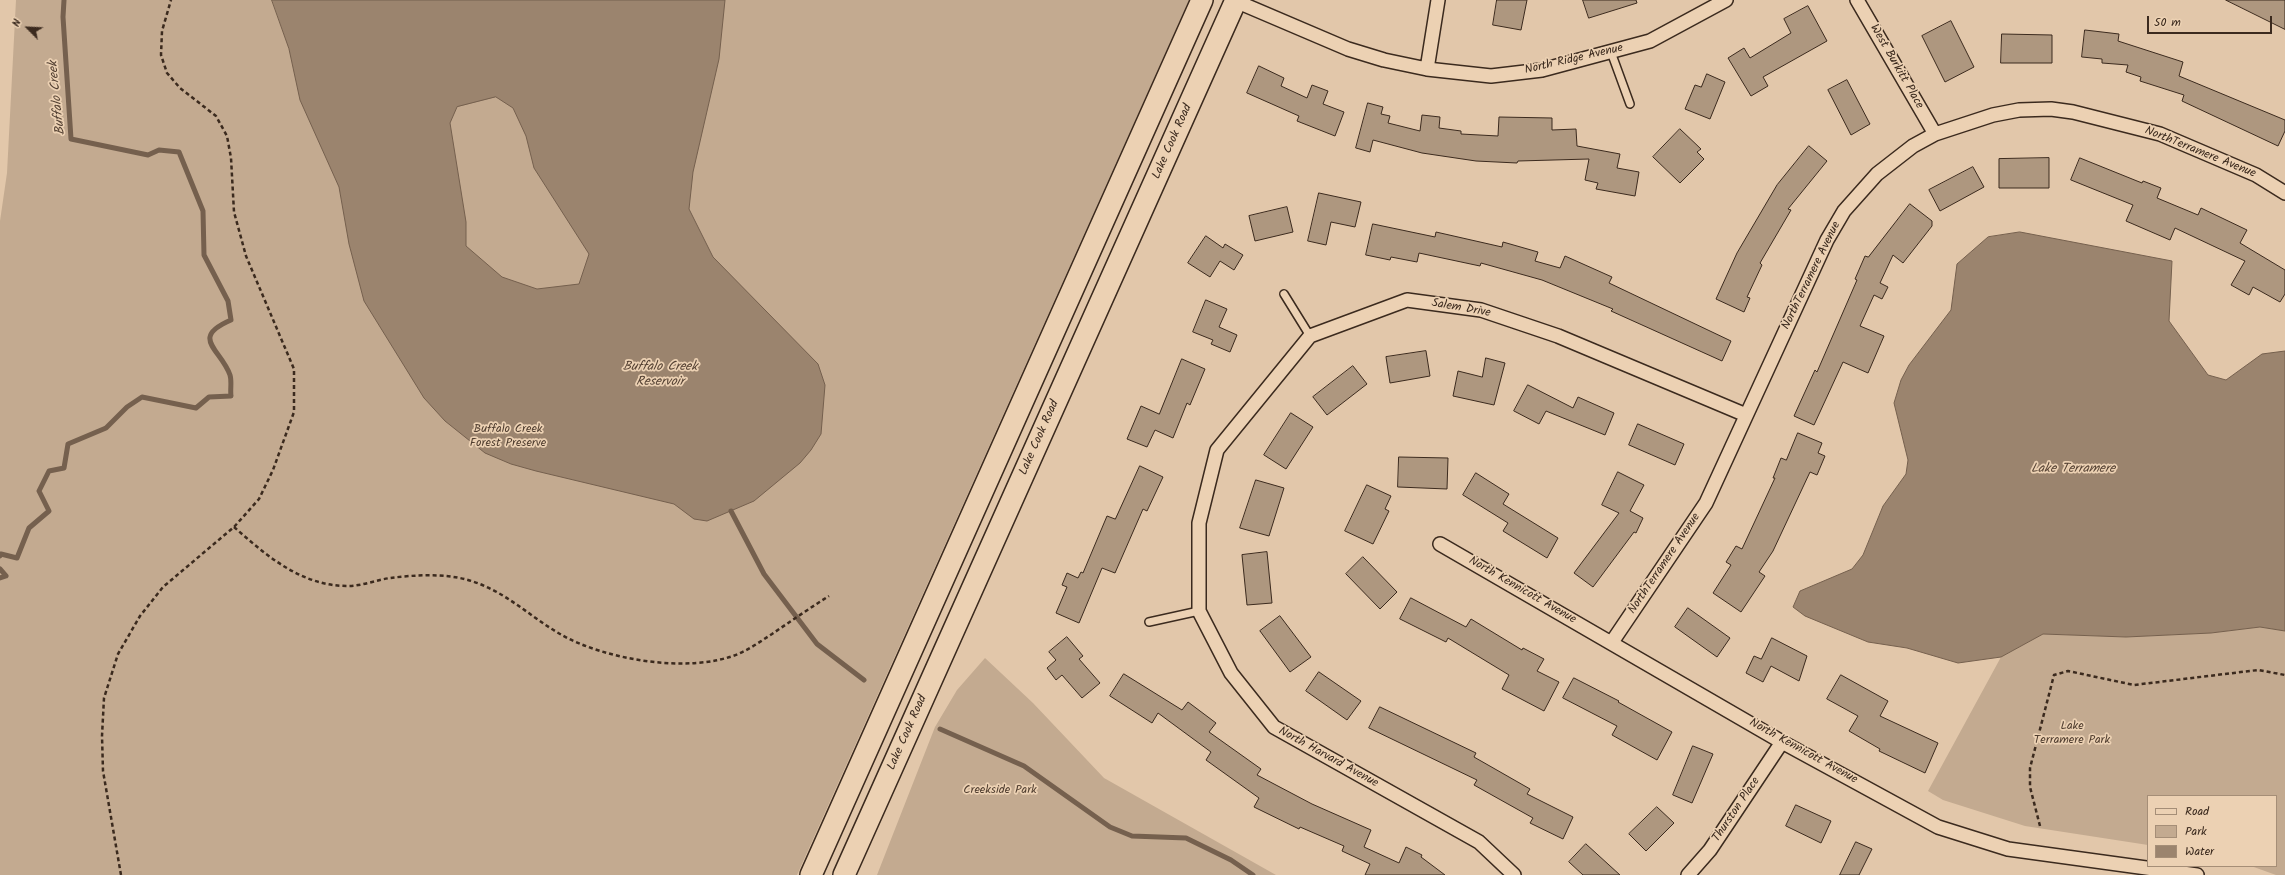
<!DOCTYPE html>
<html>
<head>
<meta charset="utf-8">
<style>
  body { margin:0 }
  #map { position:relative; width:2285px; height:875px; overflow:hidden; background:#e2c7aa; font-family:Kalam,sans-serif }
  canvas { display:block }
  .legend { position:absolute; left:2147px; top:795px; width:130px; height:72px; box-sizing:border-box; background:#ecd1b3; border:1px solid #a58e77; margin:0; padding:5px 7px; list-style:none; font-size:12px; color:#3b2a1e }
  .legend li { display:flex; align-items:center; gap:8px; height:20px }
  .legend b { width:20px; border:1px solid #a58e77 }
  .north { position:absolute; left:8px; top:8px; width:40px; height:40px; -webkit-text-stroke:3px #ecd1b3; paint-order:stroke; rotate:294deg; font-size:11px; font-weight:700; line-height:16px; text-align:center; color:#3b2a1e }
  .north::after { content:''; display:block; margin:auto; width:14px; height:18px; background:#3b2a1e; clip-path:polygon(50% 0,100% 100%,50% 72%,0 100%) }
  .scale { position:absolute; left:2147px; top:16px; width:125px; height:18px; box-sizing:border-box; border:2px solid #3b2a1e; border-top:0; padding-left:5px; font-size:12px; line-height:14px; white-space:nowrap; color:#3b2a1e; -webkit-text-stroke:3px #ecd1b3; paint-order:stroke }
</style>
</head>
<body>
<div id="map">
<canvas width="2285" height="875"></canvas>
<ul class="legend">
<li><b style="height:5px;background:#ecd1b3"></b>Road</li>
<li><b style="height:11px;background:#c3aa90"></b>Park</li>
<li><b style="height:11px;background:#9b846e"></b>Water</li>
</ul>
<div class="north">N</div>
<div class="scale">50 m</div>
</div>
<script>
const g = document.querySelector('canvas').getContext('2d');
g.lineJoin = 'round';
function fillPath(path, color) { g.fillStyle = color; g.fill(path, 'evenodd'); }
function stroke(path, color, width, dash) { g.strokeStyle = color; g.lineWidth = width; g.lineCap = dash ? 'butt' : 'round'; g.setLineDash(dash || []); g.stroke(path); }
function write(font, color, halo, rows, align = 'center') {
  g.font = font + ' Kalam,sans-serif'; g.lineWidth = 3.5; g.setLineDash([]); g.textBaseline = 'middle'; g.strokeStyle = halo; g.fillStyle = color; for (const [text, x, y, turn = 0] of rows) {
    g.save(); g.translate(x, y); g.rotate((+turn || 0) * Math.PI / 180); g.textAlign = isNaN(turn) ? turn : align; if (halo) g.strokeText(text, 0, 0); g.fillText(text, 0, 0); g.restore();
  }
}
const green = new Path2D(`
  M 16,0 L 1189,0 L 797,875 L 0,875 L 0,221 L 7,173 Z
  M 2260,627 L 2285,631 L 2285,875 L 2276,875 L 2251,866 L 2276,866 L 2276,796 L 2148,796 L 2148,845 L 2025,826 L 1943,800 L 1928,791 L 2001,657 L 2043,634 L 2126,637 L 2211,633 Z
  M 985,658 L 1033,703 L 1104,778 L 1276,875 L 877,875 L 935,727 L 957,690 Z`);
const water = new Path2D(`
  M 272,0 L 725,0 L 719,59 L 693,172 L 689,209 L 713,257 L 818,364 L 825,385 L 821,434 L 811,450 L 800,463 L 754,501 L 707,521 L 694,519 L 674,504 L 536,471 L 511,464 L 485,453 L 445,421 L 424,398 L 364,301 L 349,244 L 339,187 L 300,100 L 289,49 ZM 496,97 L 513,108 L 526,136 L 534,168 L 589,254 L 579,284 L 537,289 L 502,277 L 466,246 L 466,222 L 450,123 L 457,107 Z
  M 2020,232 L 2172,261 L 2169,321 L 2208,375 L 2226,380 L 2262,354 L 2285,351 L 2285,631 L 2260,627 L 2211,633 L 2126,637 L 2043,634 L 2001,657 L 1958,663 L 1907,648 L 1868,642 L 1805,616 L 1793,607 L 1800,591 L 1852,569 L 1863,555 L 1883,506 L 1906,474 L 1908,460 L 1894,403 L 1901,380 L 1909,365 L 1951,310 L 1957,264 L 1988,237 Z`);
const stream = new Path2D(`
  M 731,511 L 764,574 L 817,644 L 864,680
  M 0,556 L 1,554 L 17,558 L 29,528 L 49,511 L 39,491 L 49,471 L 64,468 L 68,444 L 106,428 L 127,407 L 142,397 L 196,408 L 209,397 L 231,396 C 230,390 232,381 230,375 C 221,349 189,338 231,320 L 228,301 L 204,255 L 203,211 L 179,152 L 159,150 L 148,155 L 71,139 L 63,17 L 64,0
  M 0,569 L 6,576 L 0,578
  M 940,729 L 1024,766 L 1110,827 L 1132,836 L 1186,838 L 1231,860 L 1253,875`);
const building = new Path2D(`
  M 1497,0 L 1527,0 L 1521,30 L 1493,25 Z
  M 1583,0 L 1636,0 L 1637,3 L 1589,18 Z
  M 2226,0 L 2285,0 L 2285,29 Z
  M 1808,6 L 1827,41 L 1763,77 L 1768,86 L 1751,96 L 1728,58 L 1744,48 L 1750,58 L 1791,33 L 1784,19 Z
  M 1951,21 L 1974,67 L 1945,82 L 1922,36 Z
  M 2085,30 L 2119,34 L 2118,41 L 2183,62 L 2179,76 L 2285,120 L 2285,131 L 2278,146 L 2182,101 L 2184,95 L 2140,81 L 2141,77 L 2126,72 L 2128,65 L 2102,63 L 2102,59 L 2082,57 Z
  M 2002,34 L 2052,35 L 2052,63 L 2001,63 Z
  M 1259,66 L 1284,78 L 1281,86 L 1307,98 L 1312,85 L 1328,91 L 1323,104 L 1344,112 L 1335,136 L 1297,121 L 1299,116 L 1247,93 Z
  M 1707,74 L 1725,82 L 1710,119 L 1685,109 L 1695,85 L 1701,87 Z
  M 1847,80 L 1870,124 L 1851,135 L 1828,90 Z
  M 1368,103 L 1383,107 L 1381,114 L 1390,116 L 1388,123 L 1420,131 L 1422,115 L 1440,117 L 1439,128 L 1461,131 L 1461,134 L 1498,136 L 1499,117 L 1552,118 L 1552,130 L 1576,129 L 1577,146 L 1620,154 L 1617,168 L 1639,172 L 1635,196 L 1596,189 L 1598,183 L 1585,180 L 1589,159 L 1518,161 L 1517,163 L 1476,161 L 1422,153 L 1373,140 L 1370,152 L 1356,148 Z
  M 1680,129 L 1701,149 L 1697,152 L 1704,159 L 1680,183 L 1653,157 Z
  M 1809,146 L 1827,161 L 1788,209 L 1791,210 L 1760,263 L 1762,265 L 1747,297 L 1750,298 L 1744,312 L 1716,299 L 1737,253 L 1777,185 Z
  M 2049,158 L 2049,188 L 1999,188 L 1999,159 Z
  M 2080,158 L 2142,183 L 2143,181 L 2161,188 L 2157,198 L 2198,215 L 2201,208 L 2247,230 L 2240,243 L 2285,270 L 2285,294 L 2280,302 L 2253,287 L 2249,295 L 2231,285 L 2245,261 L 2175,228 L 2170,240 L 2126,221 L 2133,205 L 2071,180 Z
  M 1973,167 L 1984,187 L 1940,211 L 1929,190 Z
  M 1319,193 L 1361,202 L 1355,227 L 1331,222 L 1326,245 L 1308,241 Z
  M 1910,204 L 1932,221 L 1932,226 L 1903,263 L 1893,255 L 1880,283 L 1888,287 L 1882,299 L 1874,295 L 1860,326 L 1884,336 L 1868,373 L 1843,362 L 1814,425 L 1794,416 L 1815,370 L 1817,372 L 1857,280 L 1855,279 L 1865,256 L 1868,257 Z
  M 1287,207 L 1293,232 L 1255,241 L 1249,216 Z
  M 1373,224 L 1435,237 L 1436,232 L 1502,247 L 1503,242 L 1538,252 L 1535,261 L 1560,268 L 1565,256 L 1612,277 L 1609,283 L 1731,341 L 1722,361 L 1611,311 L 1613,309 L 1542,280 L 1481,263 L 1480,266 L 1419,253 L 1417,262 L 1391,257 L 1390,260 L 1366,255 Z
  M 1206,236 L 1223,248 L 1225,244 L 1243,255 L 1234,270 L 1220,261 L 1210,277 L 1188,263 Z
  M 1206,300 L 1227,309 L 1219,327 L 1237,335 L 1230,352 L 1211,344 L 1213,340 L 1193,332 Z
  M 1426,351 L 1430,376 L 1390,383 L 1386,357 Z
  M 1486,358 L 1505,363 L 1494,405 L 1453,396 L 1458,371 L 1482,377 Z
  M 1182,359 L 1205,369 L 1190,405 L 1187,403 L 1173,438 L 1155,430 L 1147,447 L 1127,439 L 1141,406 L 1159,414 Z
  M 1353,366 L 1367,384 L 1327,415 L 1313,397 Z
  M 1528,385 L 1573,408 L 1578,397 L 1614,413 L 1605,435 L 1546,411 L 1539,424 L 1514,411 Z
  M 1291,413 L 1313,427 L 1286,469 L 1264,455 Z
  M 1638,424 L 1684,444 L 1675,465 L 1629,445 Z
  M 1798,433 L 1822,443 L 1818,453 L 1825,456 L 1817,475 L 1810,472 L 1773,551 L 1759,572 L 1765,576 L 1741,612 L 1713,593 L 1731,565 L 1726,562 L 1736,546 L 1742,549 L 1775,478 L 1773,478 L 1781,458 L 1786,460 Z
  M 1399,457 L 1448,458 L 1447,489 L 1398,487 Z
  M 1140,466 L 1163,477 L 1147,511 L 1143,509 L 1115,573 L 1102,568 L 1079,623 L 1056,613 L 1067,587 L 1062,585 L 1067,573 L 1078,578 L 1081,572 L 1083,573 L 1107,516 L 1115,519 Z
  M 1618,472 L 1644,485 L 1630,511 L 1643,518 L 1636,533 L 1634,532 L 1593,587 L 1574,573 L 1619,513 L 1602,505 Z
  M 1476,473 L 1509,494 L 1503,504 L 1558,538 L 1547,558 L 1503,531 L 1508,523 L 1463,495 Z
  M 1256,480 L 1284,488 L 1269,536 L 1240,528 Z
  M 1367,485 L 1391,496 L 1385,509 L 1389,511 L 1373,544 L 1345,531 Z
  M 1267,552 L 1272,603 L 1247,605 L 1242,555 Z
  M 1363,557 L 1397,592 L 1380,609 L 1346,574 Z
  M 1411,598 L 1466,627 L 1471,619 L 1522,650 L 1523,648 L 1544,659 L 1537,671 L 1559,682 L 1544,711 L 1502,689 L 1509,675 L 1448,638 L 1446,642 L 1400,619 Z
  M 1688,608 L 1730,638 L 1717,657 L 1675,627 Z
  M 1280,616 L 1311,657 L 1290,672 L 1260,631 Z
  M 1067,637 L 1083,656 L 1079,659 L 1100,683 L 1082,698 L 1062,675 L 1056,680 L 1047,668 L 1056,660 L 1049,652 Z
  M 1772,638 L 1807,656 L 1799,681 L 1771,666 L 1763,682 L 1746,673 L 1754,656 L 1761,659 Z
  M 1319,672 L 1361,701 L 1347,720 L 1306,691 Z
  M 1124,674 L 1182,710 L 1188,702 L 1216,723 L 1209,732 L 1261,769 L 1257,775 L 1312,804 L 1371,830 L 1364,847 L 1399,863 L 1406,847 L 1422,855 L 1421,857 L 1445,875 L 1365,875 L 1370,864 L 1342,851 L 1344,846 L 1300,827 L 1299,829 L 1254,807 L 1259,798 L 1206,760 L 1211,752 L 1158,713 L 1152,723 L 1110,696 Z
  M 1841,675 L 1888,701 L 1880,716 L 1938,743 L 1925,773 L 1879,751 L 1880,749 L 1849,731 L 1858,716 L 1827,699 Z
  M 1574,678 L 1619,701 L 1618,702 L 1672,732 L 1657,760 L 1612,735 L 1617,726 L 1563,698 Z
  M 1380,707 L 1476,753 L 1474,757 L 1530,789 L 1527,794 L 1573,817 L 1563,839 L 1530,823 L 1533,818 L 1474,785 L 1477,780 L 1369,728 Z
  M 1693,746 L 1713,754 L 1692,803 L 1673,795 Z
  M 1796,805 L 1831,821 L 1821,843 L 1786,826 Z
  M 1657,807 L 1674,823 L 1646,851 L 1629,834 Z
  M 1856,842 L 1872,849 L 1859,875 L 1840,875 Z
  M 1586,844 L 1620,875 L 1583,875 L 1569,862 Z`);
const path = new Path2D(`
  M 234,527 C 267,556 301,586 348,586 C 362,586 376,580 390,578 C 414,575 444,573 468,580 C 504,590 529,616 560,634 C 605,660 690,674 738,654 C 750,649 761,641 772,634 C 791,621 810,608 829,596
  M 2040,826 L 2030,787 L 2030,768 L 2054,675 L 2068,671 L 2134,685 L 2258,670 L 2285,675
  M 121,875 L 103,771 L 102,736 L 104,698 L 118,654 L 140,616 L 163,587 L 234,527 L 259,499 L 273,470 L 294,412 L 294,369 L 246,256 L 234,212 L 231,158 L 227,136 L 216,116 L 180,88 L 167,73 L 161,55 L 162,31 L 171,0`);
const lane = new Path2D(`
  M 1611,52 L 1630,104
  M 1284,294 L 1310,336
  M 1149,622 L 1199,611`);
const street = new Path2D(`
  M 1233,0 L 1348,49 L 1384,60 L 1427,69 L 1491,76 L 1542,70 L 1650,41 L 1726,0
  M 1857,0 L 1935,134
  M 1427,69 L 1438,0
  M 1440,544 L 1782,742 L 1938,827 L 2008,849 L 2197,875
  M 1612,642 L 1706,503 L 1827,240 L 1844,211 L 1877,174 L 1913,146 L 1935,134 L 1993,115 L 2019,110 L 2051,109 L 2073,112 L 2160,134 L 2256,175 L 2285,193
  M 1514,875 L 1479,842 L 1274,727 L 1231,673 L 1199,611 L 1199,523 L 1217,450 L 1310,336 L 1407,300 L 1481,310 L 1558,336 L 1746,415
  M 1688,875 L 1710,850 L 1782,742`);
const primary = new Path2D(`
  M 811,875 L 1202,0
  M 844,875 L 1236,0`);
const streetNames = [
  ["North Ridge Avenue",1574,60,-13],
  ["West Burkitt Place",1896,67,60],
  ["Lake Cook Road",1173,142,-66],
  ["NorthTerramere Avenue",2200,153,22],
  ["NorthTerramere Avenue",1812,276,-64],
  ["Salem Drive",1461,309,10],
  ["Lake Cook Road",1040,438,-66],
  ["NorthTerramere Avenue",1665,564,-56],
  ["North Kennicott Avenue",1522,591,30],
  ["Lake Cook Road",908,733,-66],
  ["North Kennicott Avenue",1803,752,29],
  ["North Harvard Avenue",1328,758,29],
  ["Thurston Place",1737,810,-56]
];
const parkNames = [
  ["Buffalo Creek",508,430],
  ["Forest Preserve",508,444],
  ["Lake",2072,727],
  ["Terramere Park",2072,741],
  ["Creekside Park",1000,791]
];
const waterNames = [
  ["Buffalo Creek",58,98,-96],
  ["Buffalo Creek",660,368],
  ["Reservoir",660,383],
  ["Lake Terramere",2073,470]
];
fillPath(green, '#c3aa90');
fillPath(water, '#9b846e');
stroke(water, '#75604e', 1);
stroke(stream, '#75604e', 5);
fillPath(building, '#ae977f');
stroke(building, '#3b2a1e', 1);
stroke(lane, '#3b2a1e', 10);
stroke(street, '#3b2a1e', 16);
stroke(primary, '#3b2a1e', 24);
stroke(path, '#3b2a1e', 2.5, [4, 3]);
stroke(lane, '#ecd1b3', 7);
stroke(street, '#ecd1b3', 13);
stroke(primary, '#ecd1b3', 21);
write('12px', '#3b2a1e', '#ecd1b3', streetNames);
write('12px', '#4f3d2f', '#ecd1b3', parkNames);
write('italic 13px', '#534032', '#ecd1b3', waterNames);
</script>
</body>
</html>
